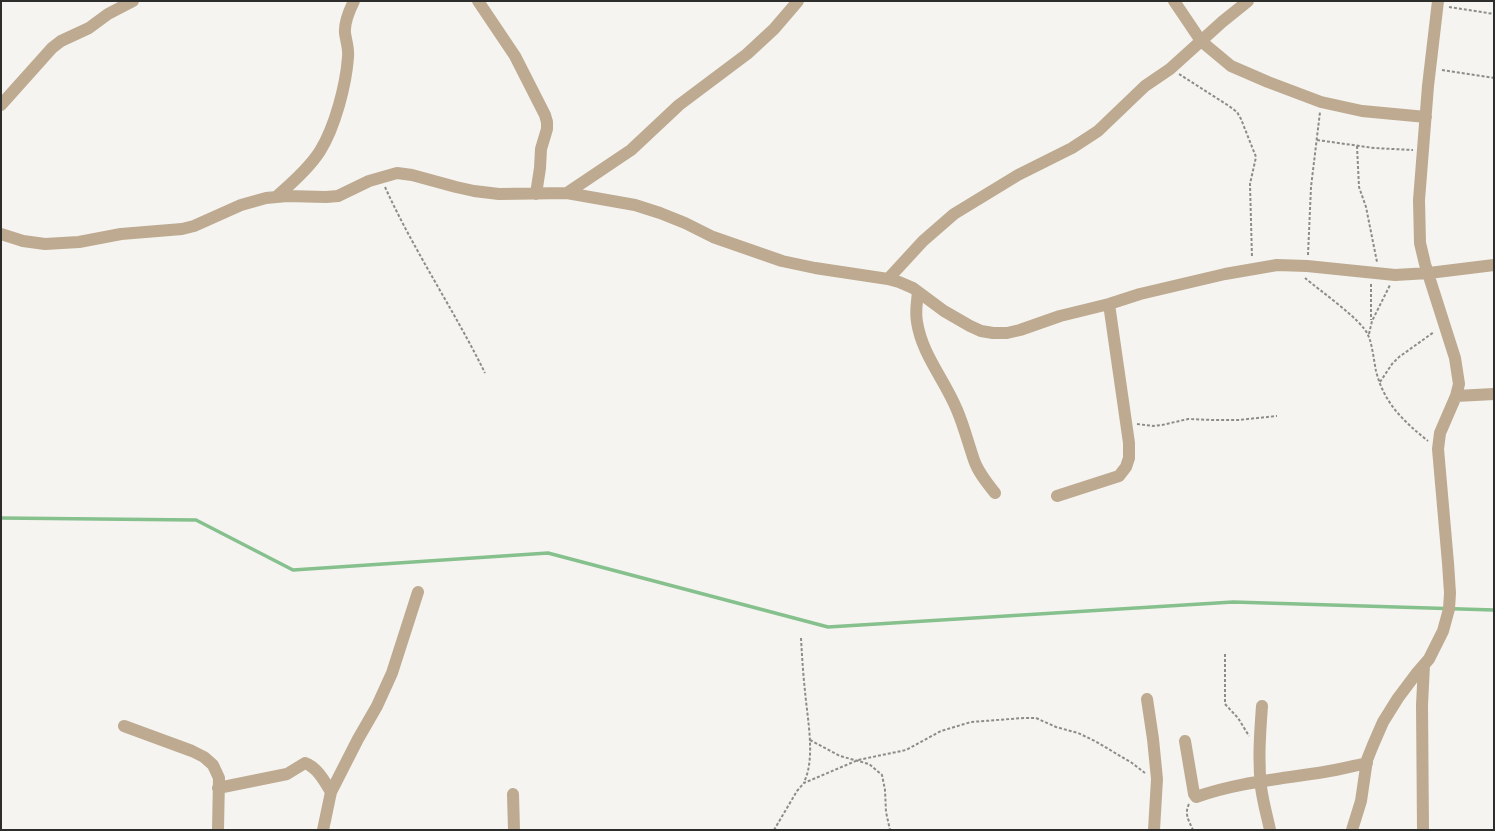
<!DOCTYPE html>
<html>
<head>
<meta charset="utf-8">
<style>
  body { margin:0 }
  #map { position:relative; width:1495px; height:831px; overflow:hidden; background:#f5f4f0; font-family:"PT Sans Narrow",sans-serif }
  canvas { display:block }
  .frame { position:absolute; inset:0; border:2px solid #2d2d2c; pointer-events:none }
</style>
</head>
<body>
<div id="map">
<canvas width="1495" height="831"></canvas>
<div class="frame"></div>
</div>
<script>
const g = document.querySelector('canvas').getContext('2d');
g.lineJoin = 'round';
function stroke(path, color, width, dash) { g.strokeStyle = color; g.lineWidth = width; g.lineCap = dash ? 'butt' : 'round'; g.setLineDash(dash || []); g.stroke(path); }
const stream = new Path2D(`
  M 1,518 L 196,520 L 293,570 L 548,553 L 828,627 L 1233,602 L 1494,610`);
const path = new Path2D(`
  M 1449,7 L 1494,14
  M 1442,70 L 1494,78
  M 1179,74 L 1229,106 L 1237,112 L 1241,119 L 1256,157 L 1250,184 L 1252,258
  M 1317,140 L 1374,148 L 1413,150
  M 1357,146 L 1359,187 L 1366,207 L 1377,262
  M 385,187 C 414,251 454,310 485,373
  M 1308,255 L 1311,187 L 1320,112
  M 1305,278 C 1319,290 1362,320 1368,335 C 1372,343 1374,361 1376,371 C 1384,403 1403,421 1428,441
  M 1371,284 L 1371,320
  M 1369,334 L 1372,321 L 1390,285
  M 1380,382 L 1392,364 L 1399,357 L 1434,332
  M 1137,424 L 1153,426 L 1162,425 L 1188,419 L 1213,420 L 1238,420 L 1277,416
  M 801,638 C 802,656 803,673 805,691 C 807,717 816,758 804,782
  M 1225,654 L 1225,704 L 1238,718 L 1249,736
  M 810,740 L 840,756 L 869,764 L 882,775 L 885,790 L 886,812 L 890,830
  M 1189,804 C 1184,814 1189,821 1193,830
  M 774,830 L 797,791 L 804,783 L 858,760 L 906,750 L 941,731 L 971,722 L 1024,718 L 1036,718 L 1056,727 L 1078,733 L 1095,741 L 1132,763 L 1145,773`);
const minor = new Path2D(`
  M 478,1 L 515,56 L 545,115 L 547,122 L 547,129 L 541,149 L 540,168 L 536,194
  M 1174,1 L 1201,41 L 1231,66 L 1268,82 L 1321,102 L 1362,111 L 1426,117
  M 1,105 L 52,48 L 61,41 L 89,28 L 108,14 L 133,1
  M 567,193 L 631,150 L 679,105 L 747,54 L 774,29 L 798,1
  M 276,197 C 290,185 310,167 320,151 C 335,127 346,85 348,57 C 349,49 346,41 345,33 C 344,22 349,11 354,1
  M 1,234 L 23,241 L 45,244 L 79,242 L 121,234 L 182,229 L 194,226 L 241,205 L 266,198 L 287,196 L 326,197 L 338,196 L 369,181 L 397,173 L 412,175 L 456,187 L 474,191 L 499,194 L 567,193 L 635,205 L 660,213 L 685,223 L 713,237 L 782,261 L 815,268 L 888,279 L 899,282 L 913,288 L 944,311 L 970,326 L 981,331 L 993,333 L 1007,333 L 1020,330 L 1060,316 L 1109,304 L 1140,294 L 1225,274 L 1277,265 L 1307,266 L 1395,275 L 1429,273 L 1494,265
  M 888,279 L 923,241 L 954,214 L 1018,175 L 1072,148 L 1098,131 L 1145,86 L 1170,69 L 1222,22 L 1248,1
  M 918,292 C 917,302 915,312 917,322 C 922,355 945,380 957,410 C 964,426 968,443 974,460 C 978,472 987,483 995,493
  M 1456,396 L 1494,394
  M 1057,496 L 1119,476 L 1126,467 L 1129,458 L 1129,443 L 1109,304
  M 1147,699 L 1153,739 L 1157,779 L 1154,830
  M 1262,706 C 1260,733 1258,760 1261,787 C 1263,802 1267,816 1270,830
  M 124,726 L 192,751 L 204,757 L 213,765 L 219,778 L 218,830
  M 1185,741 L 1194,794 L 1196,797 C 1238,782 1281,779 1324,772 C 1338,770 1353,766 1367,763
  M 218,788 L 287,774 L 305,763 C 317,767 325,782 331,792
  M 513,794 L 514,830
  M 323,830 L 331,792 L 358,739 L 377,706 L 392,673 L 418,592
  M 1352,830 L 1361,801 L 1367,760 L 1373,745 L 1383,722 L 1398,698 L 1416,674 L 1429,659 L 1443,631 L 1449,609 L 1450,593 L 1448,563 L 1438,449 L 1440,433 L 1456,396 L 1459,384 L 1455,358 L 1425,264 L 1420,243 L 1419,200 L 1428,86 L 1438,1
  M 1423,830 L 1422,705 L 1424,665`);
stroke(stream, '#85c08d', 3.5);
stroke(path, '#8c8c89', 2, [3, 2]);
stroke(minor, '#bdaa90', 12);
</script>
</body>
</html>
